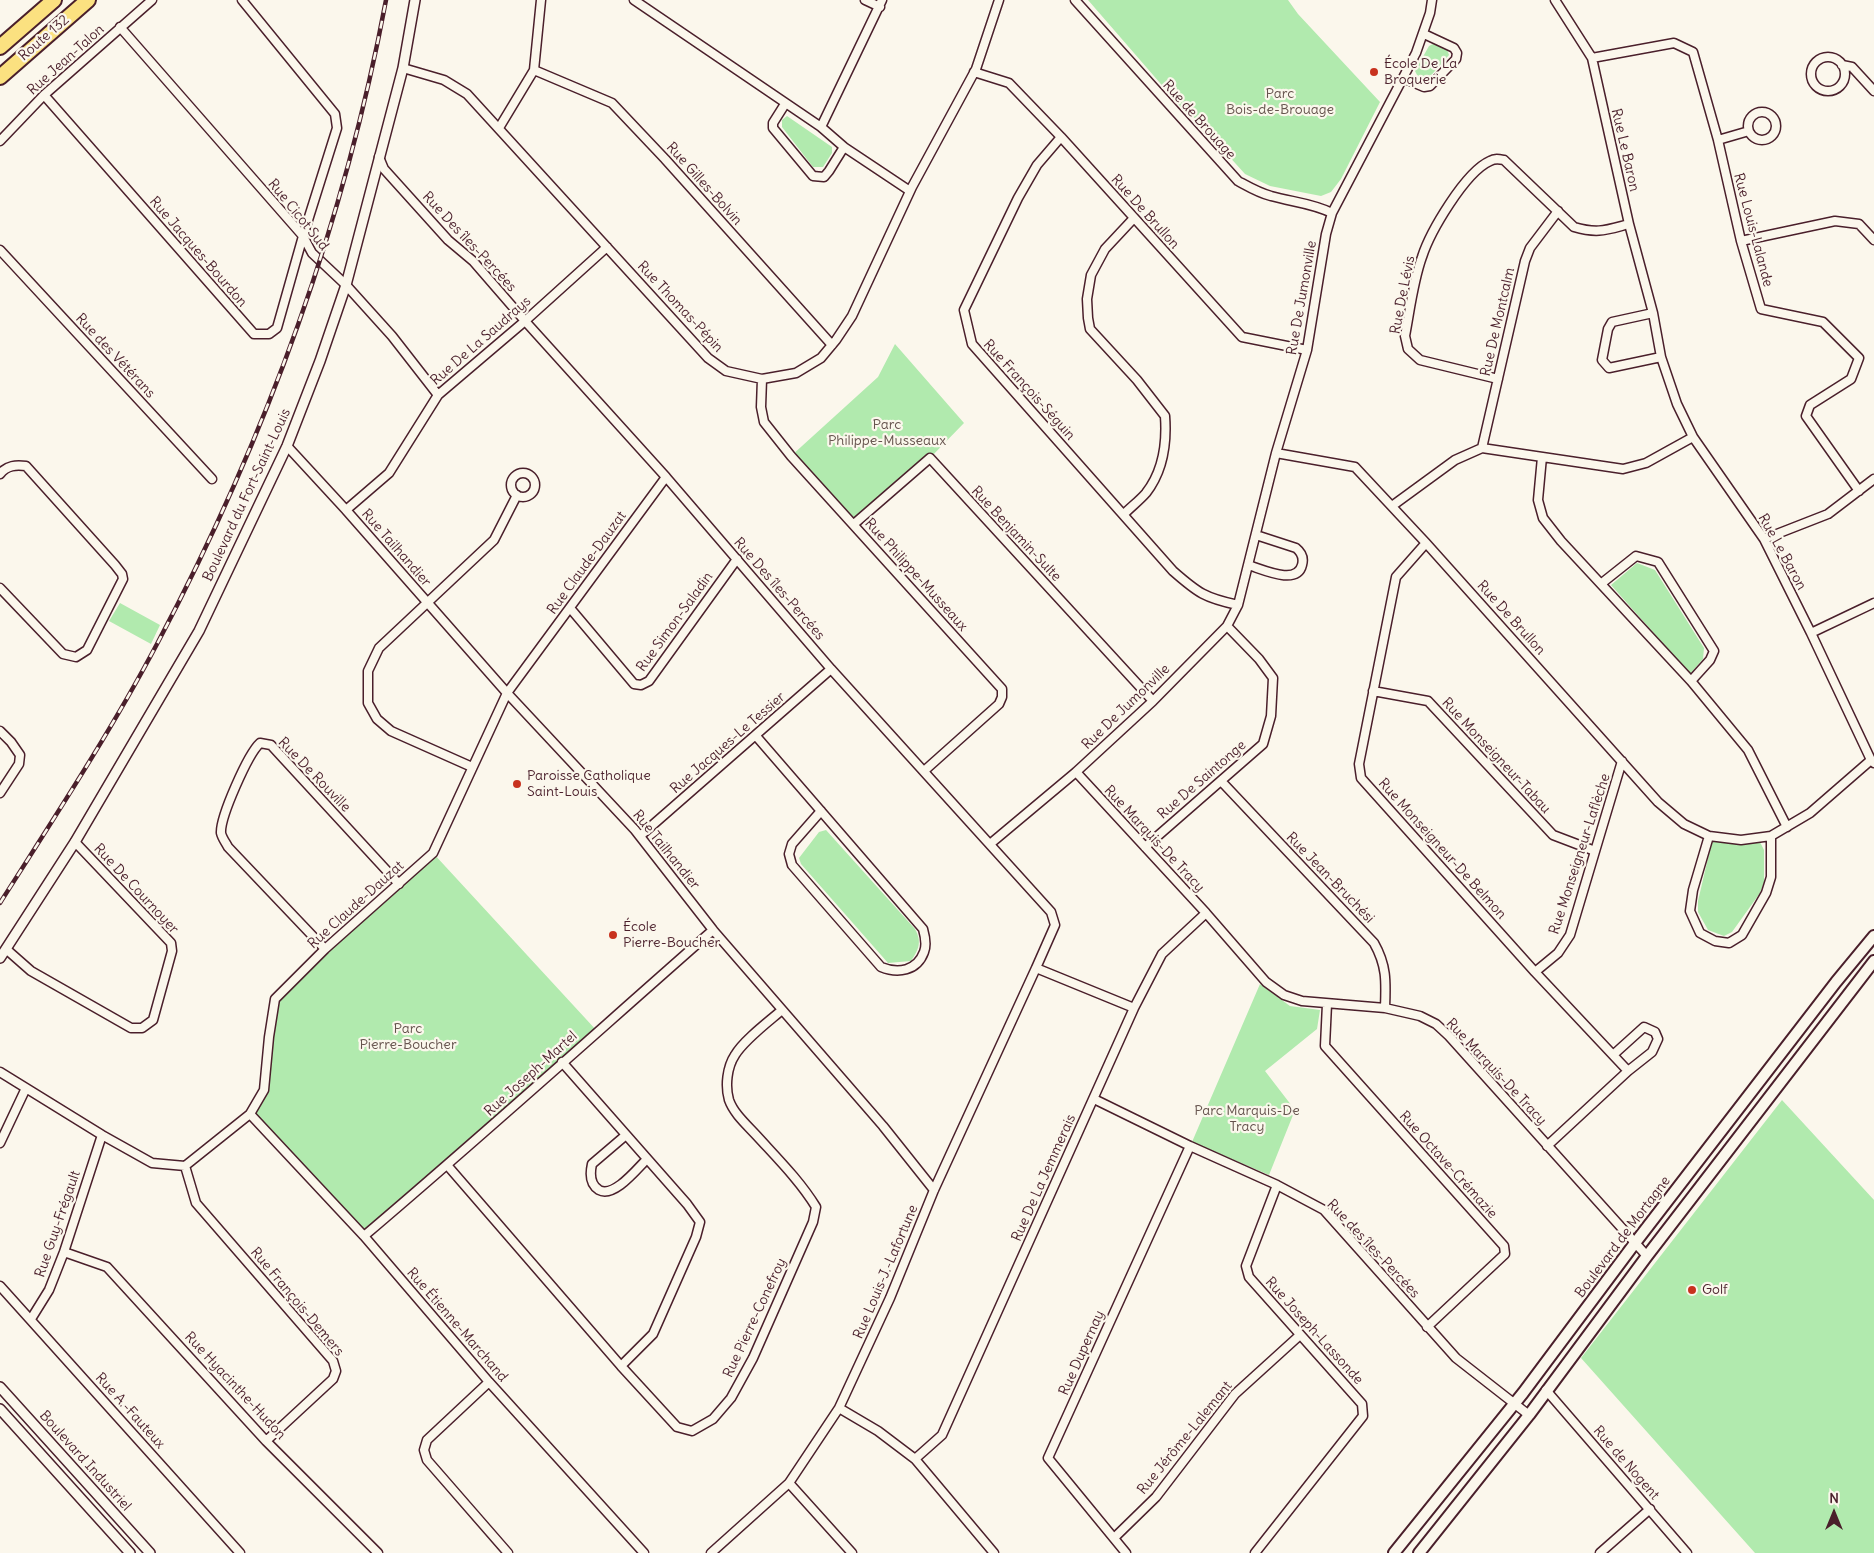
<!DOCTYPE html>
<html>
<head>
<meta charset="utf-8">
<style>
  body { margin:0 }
  #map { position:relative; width:1874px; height:1553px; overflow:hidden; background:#fbf7ec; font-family:Delius,sans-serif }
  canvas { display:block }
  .north { position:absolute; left:1809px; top:1488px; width:50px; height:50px; -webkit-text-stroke:4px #fbf7ec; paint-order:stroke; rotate:0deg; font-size:14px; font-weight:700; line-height:20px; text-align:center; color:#4a1f2b }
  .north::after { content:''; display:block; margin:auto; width:18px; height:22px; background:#4a1f2b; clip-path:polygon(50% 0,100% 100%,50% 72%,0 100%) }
</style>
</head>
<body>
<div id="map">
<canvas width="1874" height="1553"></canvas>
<div class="north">N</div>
</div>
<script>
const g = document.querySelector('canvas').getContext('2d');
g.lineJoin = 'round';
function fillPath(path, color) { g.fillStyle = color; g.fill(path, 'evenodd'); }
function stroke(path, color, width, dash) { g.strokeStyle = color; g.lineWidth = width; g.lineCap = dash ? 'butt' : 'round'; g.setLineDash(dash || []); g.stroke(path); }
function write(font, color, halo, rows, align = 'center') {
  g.font = font + ' Delius,sans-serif'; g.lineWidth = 4.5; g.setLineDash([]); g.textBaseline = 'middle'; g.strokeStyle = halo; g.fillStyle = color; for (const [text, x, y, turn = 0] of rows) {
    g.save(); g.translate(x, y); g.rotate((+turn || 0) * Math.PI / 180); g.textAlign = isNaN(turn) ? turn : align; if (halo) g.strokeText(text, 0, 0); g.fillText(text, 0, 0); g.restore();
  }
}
const green = new Path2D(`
  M 1088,0 L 1288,0 L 1298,14 L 1380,102 L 1341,179 L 1331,192 L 1321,196 L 1270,186 L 1245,174 L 1188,111 L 1186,113 Z
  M 1433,44 L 1447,49 L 1449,55 L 1427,80 L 1419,79 L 1415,71 L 1429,46 Z
  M 787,116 L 832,147 L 832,153 L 823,167 L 813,167 L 782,127 L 782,120 Z
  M 895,344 L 964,423 L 930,458 L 854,524 L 791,456 L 878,377 Z
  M 1637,563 L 1655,570 L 1704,648 L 1703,659 L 1690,674 L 1611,585 Z
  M 120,603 L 160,625 L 151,644 L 109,621 Z
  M 826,830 L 915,929 C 922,942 919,949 911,961 L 888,963 L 801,864 L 799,858 L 819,832 Z
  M 1712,841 L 1760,842 L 1764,850 L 1764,882 L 1760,893 L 1732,932 L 1724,936 L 1708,930 L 1698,912 L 1698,901 Z
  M 433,853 L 597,1031 L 364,1236 L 250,1114 L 264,1090 L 275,999 Z
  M 1260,984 L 1290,1006 L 1320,1010 L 1317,1029 L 1265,1071 L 1295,1110 L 1269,1175 L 1192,1142 Z
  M 1782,1100 L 1874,1200 L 1874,1553 L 1755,1553 L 1581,1358 Z`);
const minor = new Path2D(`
  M 634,0 L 821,127 L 844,147 L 910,191
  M 865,0 L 880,7
  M 1075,0 L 1238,181 C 1249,187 1259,193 1271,196 C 1292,202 1312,203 1332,213
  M 1555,0 L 1592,58 L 1629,224 L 1653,313 L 1661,357 L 1677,404 L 1693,437 L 1764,539 L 1811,633 L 1871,760 L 1874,763
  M 120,27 L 303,236 L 312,253 L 346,285 L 392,336 L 438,395
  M1811 74a17 17 0 1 1 34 0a17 17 0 1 1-34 0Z
  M 1592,58 L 1674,43 L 1693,52 L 1718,140 L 1741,241 L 1761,309 L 1823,322 L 1859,358 L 1851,379 L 1810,405 L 1806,416 L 1859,491
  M 1842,65 L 1852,67 L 1874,91
  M 403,68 L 444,80 L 467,94 L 708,358 L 726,371 L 762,379 L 796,373 L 821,358 L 836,340 L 852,316 L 912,187 L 976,69 L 999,0
  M 534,70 L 612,103 L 665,159 L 832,345
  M 974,72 L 1009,83 L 1061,137 L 1242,337 L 1307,350
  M 1403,78 L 1424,87 L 1430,86 L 1456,59 L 1457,53 L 1454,48 L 1424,34
  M 44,95 L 254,334 L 269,334 L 277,328 L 303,236 L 337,128 L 335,114 L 242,0
  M 785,104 L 773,123 L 773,128 L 813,176 L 824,177 L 829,171 L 844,147
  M1748 126a14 14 0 1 1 28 0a14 14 0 1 1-28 0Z
  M 821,127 L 882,0
  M 499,128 L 534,70 L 541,0
  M 1061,137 L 1037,165 L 1018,198 L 964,310 L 972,344 L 1173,571 C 1198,593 1205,598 1238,605
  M 1718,140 L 1749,131
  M 0,141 L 44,95 L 152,0
  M 379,157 L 384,169 L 448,240 L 473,261 L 525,321 L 666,477 L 831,669 L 1051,912 L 1055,925 L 1036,968 L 1134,1008
  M 1741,241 L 1835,221 L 1859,224 L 1874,240
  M 0,250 L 212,479
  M 1653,313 L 1612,322 L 1608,329 L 1602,360 L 1609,368 L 1661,357
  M 762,379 L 761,407 L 764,422 L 791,456 L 1002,689 L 1002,697 L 999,704 L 924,771
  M 1498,379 L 1420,360 L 1408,349 L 1405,336 C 1410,310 1413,282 1422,257 C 1430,232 1465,172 1490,161 C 1495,158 1499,159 1504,160 L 1574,227 C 1598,234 1606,230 1629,224
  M 287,446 L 346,510 L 507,693 L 635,830 L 713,930 L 883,1126 L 934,1190
  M 1482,448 L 1525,261 L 1530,248 L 1558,211
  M 1276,453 L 1355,467 L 1426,543 L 1658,802 L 1684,824 L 1709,836 L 1741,840 L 1771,836 L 1810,813 L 1871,760
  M 1542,457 L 1538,500 L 1543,518 L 1561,541 L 1691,681 L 1748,750 L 1787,827
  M511 485a12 12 0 1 1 24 0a12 12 0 1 1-24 0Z
  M 0,474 C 7,465 16,465 26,466 L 115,565 L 122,574 L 123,579 L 87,650 L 76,657 L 63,654 L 0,588
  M 1392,506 L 1455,460 L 1482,448 L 1623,469 L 1646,463 L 1693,437
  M 346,510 L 389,473 L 438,395 L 525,321 L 607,247
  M 1124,514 C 1131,507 1140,500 1146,493 C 1164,470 1167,443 1165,416 L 1137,380 L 1090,329 L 1088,318 L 1087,299 L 1091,275 L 1105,249 L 1134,218
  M 854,524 L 930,458 L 1153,701
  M 1764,539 L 1828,514 L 1874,479
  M 1426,543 L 1396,577 L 1359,764 L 1361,778 L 1535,972 L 1628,1071 L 1547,1146
  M 1248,565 C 1262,569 1297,586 1302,565 C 1304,558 1301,552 1296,548 L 1256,535
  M 1602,583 L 1636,556 L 1658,562 L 1714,651 L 1710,660 L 1691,681
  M 570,608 L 634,684 L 641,685 L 649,681 L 737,559
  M 1811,633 L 1874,603
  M 1373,691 L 1428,701 L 1553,835 L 1595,851
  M 0,731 L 11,742 L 20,755 L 19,764 L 0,793
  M 756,736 L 923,929 C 925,936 927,945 924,952 C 917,971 898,974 881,967 L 792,865 L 789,854 L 792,844 L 821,811
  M 472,767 L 391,731 L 377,719 L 368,703 L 368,671 L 379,648 L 494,540 L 517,495
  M 1076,772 L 1206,913 L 1266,982 L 1284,995 L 1302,1001 L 1385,1008 L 1420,1016 L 1436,1024 L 1449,1036 L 1647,1256
  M 1221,781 L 1374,943 C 1387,966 1386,982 1385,1008
  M 640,836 L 831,669
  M 1709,836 L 1693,890 L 1690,911 L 1700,933 L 1715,941 L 1729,943 L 1742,935 L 1766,893 L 1771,877 L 1771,836
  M 990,844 L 1076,772 L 1153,701 L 1227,626 L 1238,605 L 1276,453 L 1307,350 L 1326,234 L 1332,213 L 1416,53 L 1430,13 L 1432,0
  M 1145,847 L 1263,744 L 1271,716 L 1273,678 L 1259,659 L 1227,626
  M 6,949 L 31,971 L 131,1028 L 142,1028 L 153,1020 L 172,951 L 171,943 L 75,842
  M 325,949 L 228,847 C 226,843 222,838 221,833 C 220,817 248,754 260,743 L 271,745 L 399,884
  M 1535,972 L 1558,953 L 1570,935 L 1622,761
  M 1327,1004 L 1325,1046 L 1504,1246 L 1505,1254 L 1427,1327
  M 1613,1055 L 1644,1027 L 1655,1032 L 1658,1039 L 1652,1052 L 1628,1071
  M 562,1062 L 687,1204 L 700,1222 L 696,1237 L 653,1334 L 621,1366
  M 0,1072 L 102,1135 L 152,1163 L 185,1166 L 250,1114 L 264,1090 L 269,1037 L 275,999 L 325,949 L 433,853 L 507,693 L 666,477
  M 1094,1099 L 1190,1146 L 1277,1185 L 1324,1210 L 1456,1358 L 1529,1415
  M 250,1114 L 364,1236 L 489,1382 L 644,1553
  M 626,1135 L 592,1164 C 590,1173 589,1184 599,1190 C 614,1198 636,1170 647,1159
  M 0,1143 L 26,1088
  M 447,1165 L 621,1366 L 677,1427 L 692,1431 L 713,1419 L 731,1398 L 753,1358 L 813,1222 L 816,1207 C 800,1181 778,1159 757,1136 C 747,1125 734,1114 729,1100 C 725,1086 727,1067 735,1055 C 744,1040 768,1022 782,1010
  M 185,1166 L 196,1203 L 333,1361 L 336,1371 L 333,1379 L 266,1441
  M 364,1236 C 482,1136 597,1032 713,930
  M 64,1252 L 107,1267 L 266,1441 L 378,1553
  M 0,1286 L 240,1553
  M 31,1319 L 49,1290 L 64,1252 L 102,1135
  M 489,1382 L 427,1440 L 424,1450 L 427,1460 L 508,1553
  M 1546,1390 L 1687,1553
  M 839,1408 L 878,1431 L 915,1459 L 994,1553
  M 915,1459 L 942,1435 L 1134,1008 L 1162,954 L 1206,913
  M 789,1483 L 852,1553
  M 1114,1538 L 1156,1497 L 1235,1394 L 1300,1335
  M 711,1553 L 789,1483 L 839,1408 L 890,1298 L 934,1190 L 1036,968
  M 1126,1553 L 1048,1458 L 1190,1146
  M 1255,1553 L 1363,1416 L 1362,1404 L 1249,1277 L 1246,1266 L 1277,1185
  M 1600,1553 L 1650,1509`);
const tertiary = new Path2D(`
  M 0,958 L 75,842 L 199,631 L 287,446 L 320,361 L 346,285 L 403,68 L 415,0
  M 0,1387 L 150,1553
  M 0,1409 L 130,1553`);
const secondary = new Path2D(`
  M 1394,1553 L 1523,1393 L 1635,1243 L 1836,982 L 1874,936
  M 1419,1553 L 1529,1415 L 1647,1256 L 1874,961`);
const motorway = new Path2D(`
  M 0,47 L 54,0
  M 0,77 L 88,0`);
const rail = new Path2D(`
  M 0,903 C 54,818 110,733 157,644 C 264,442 344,224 386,0`);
const markers = [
  [1374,72,5,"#c8321e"],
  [517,784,5,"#c8321e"],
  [613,935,5,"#c8321e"],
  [1692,1290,5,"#c8321e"]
];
const streetNames = [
  ["Route 132",44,38,-41],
  ["Rue Jean-Talon",66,60,-42],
  ["Rue de Brouage",1199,120,48],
  ["Rue Le Baron",1625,150,77],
  ["Rue Gilles-Bolvin",704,184,48],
  ["Rue De Brullon",1145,212,48],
  ["Rue Cicot Sud",298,215,51],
  ["Rue Louis-Lalande",1753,230,75],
  ["Rue Des îles-Percées",469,242,47],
  ["Rue Jacques-Bourdon",198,252,49],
  ["Rue De Lévis",1403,295,-79],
  ["Rue De Jumonville",1302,298,-80],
  ["Rue Thomas-Pépin",680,307,47],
  ["Rue De Montcalm",1498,322,-77],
  ["Rue De La Saudrays",481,341,-41],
  ["Rue des Vétérans",115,356,47],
  ["Rue François-Séguin",1029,390,48],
  ["Boulevard du Fort-Saint-Louis",247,495,-65],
  ["Rue Benjamin-Sulte",1016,534,47],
  ["Rue Tailhandier",396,548,49],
  ["Rue Le Baron",1782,552,61],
  ["Rue Claude-Dauzat",587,563,-54],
  ["Rue Philippe-Musseaux",916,575,48],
  ["Rue Des îles-Percées",779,589,49],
  ["Rue De Brullon",1511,618,48],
  ["Rue Simon-Saladin",675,622,-54],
  ["Rue De Jumonville",1126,707,-44],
  ["Rue Jacques-Le Tessier",728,743,-41],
  ["Rue Monseigneur-Tabau",1496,756,47],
  ["Rue De Rouville",314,775,46],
  ["Rue De Saintonge",1202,780,-41],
  ["Rue Marquis-De Tracy",1154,839,47],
  ["Rue Monseigneur-De Belmon",1442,849,48],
  ["Rue Tailhandier",666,850,51],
  ["Rue Monseigneur-Laflèche",1580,854,-72],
  ["Rue Jean-Bruchési",1330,878,46],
  ["Rue De Cournoyer",136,889,47],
  ["Rue Claude-Dauzat",356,905,-42],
  ["Rue Marquis-De Tracy",1496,1072,47],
  ["Rue Joseph-Martel",531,1074,-42],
  ["Rue Octave-Crémazie",1448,1165,48],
  ["Rue De La Jemmerais",1044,1178,-66],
  ["Rue Guy-Frégault",58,1224,-71],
  ["Boulevard de Mortagne",1623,1237,-53],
  ["Rue des îles-Percées",1373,1249,47],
  ["Rue Louis-J.-Lafortune",886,1272,-67],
  ["Rue François-Demers",297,1302,50],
  ["Rue Pierre-Conefroy",755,1318,-65],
  ["Rue Étienne-Marchand",457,1325,49],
  ["Rue Joseph-Lassonde",1314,1331,48],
  ["Rue Dupernay",1082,1353,-66],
  ["Rue Hyacinthe-Hudon",235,1386,47],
  ["Rue A.-Fauteux",130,1411,48],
  ["Rue Jérôme-Lalemant",1185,1438,-51],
  ["Boulevard Industriel",85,1461,48],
  ["Rue de Nogent",1626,1463,49]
];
const poiNames = [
  ["École De La",1384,64],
  ["Broquerie",1384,80],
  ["Paroisse Catholique",527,776],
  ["Saint-Louis",527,792],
  ["École",623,927],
  ["Pierre-Boucher",623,943],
  ["Golf",1702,1290]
];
const parkNames = [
  ["Parc",1280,94],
  ["Bois-de-Brouage",1280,110],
  ["Parc",887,425],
  ["Philippe-Musseaux",887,441],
  ["Parc",408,1029],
  ["Pierre-Boucher",408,1045],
  ["Parc Marquis-De",1247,1111],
  ["Tracy",1247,1127]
];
fillPath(green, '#b1eaae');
stroke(minor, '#4a1f2b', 11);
stroke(tertiary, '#4a1f2b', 12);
stroke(secondary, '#4a1f2b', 14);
stroke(motorway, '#4a1f2b', 18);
stroke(minor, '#fbf7ec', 8);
stroke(tertiary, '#fbf7ec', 9);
stroke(secondary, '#fbf7ec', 10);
stroke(motorway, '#fbe180', 14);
stroke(rail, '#4a1f2b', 4.5);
stroke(rail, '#fbf7ec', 2.5, [8]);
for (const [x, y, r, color] of markers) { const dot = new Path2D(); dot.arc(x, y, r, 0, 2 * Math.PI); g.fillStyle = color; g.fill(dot); stroke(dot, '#fbf7ec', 2); }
write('14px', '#4a1f2b', '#fbf7ec', streetNames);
write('14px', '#4a1f2b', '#fbf7ec', poiNames, 'left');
write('14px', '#64524c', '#fbf7ec', parkNames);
</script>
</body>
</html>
